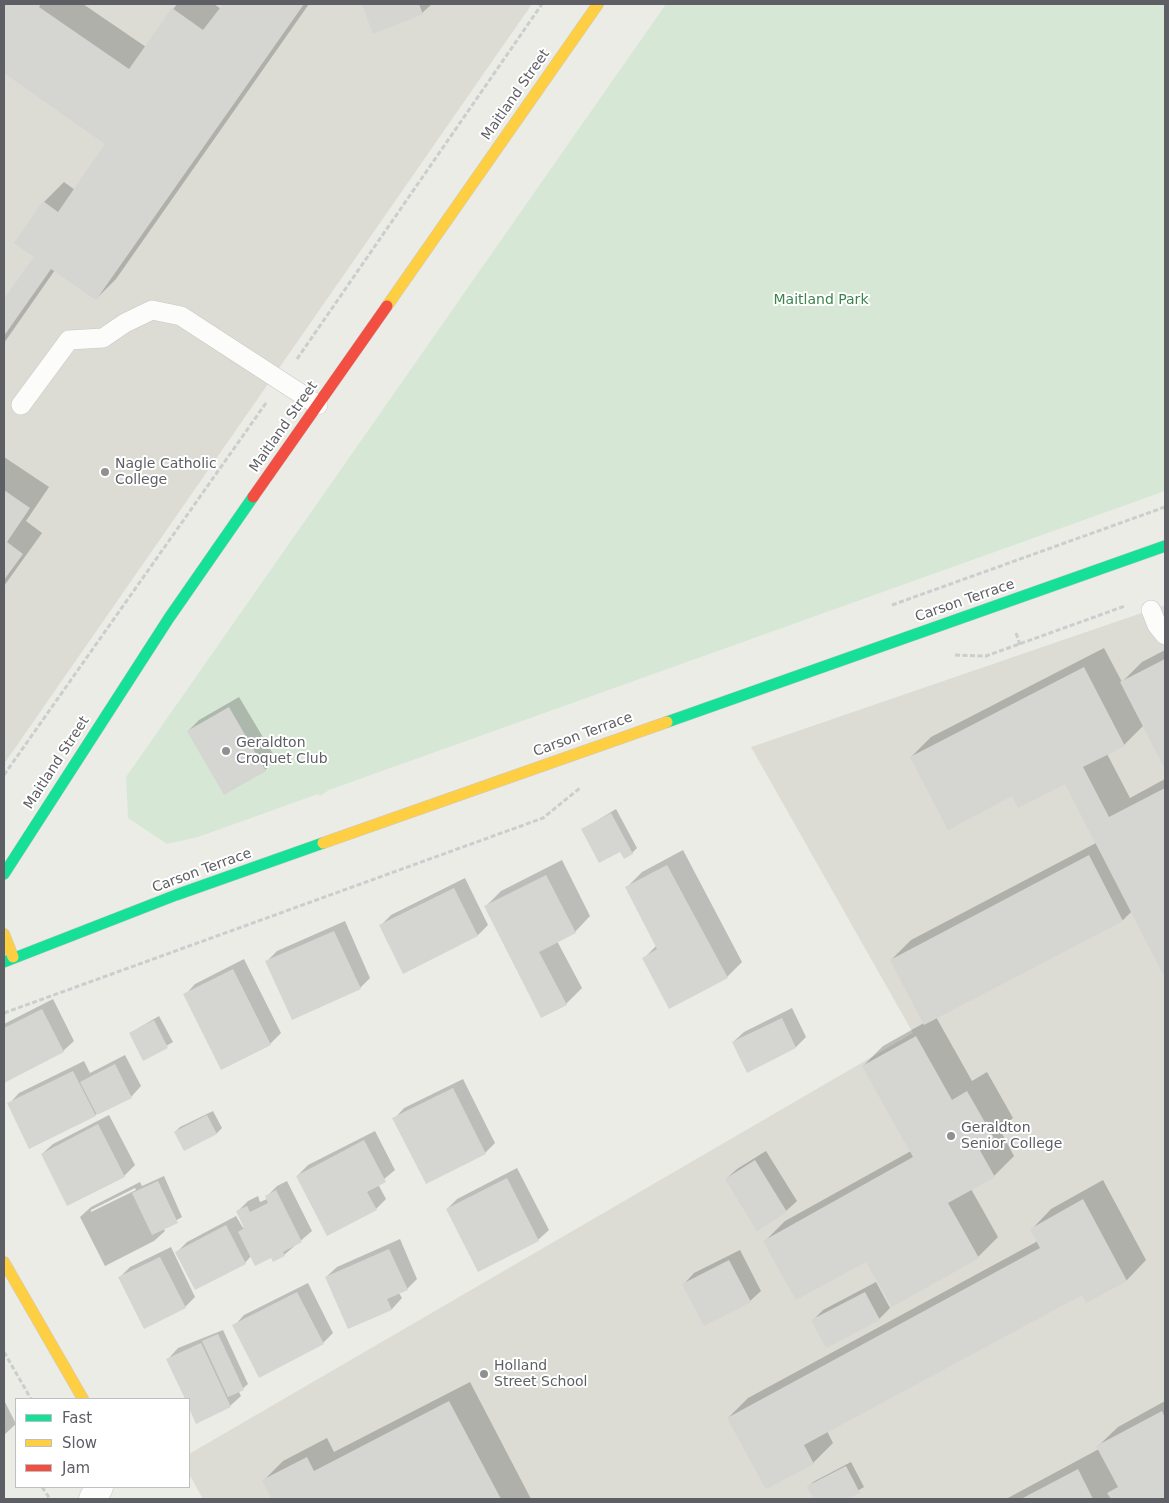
<!DOCTYPE html>
<html>
<head>
<meta charset="utf-8">
<style>
  body { margin:0 }
  #map { position:relative; width:1169px; height:1503px; overflow:hidden; background:#ecece7; font-family:"DejaVu Sans",sans-serif }
  canvas { display:block }
  .frame { position:absolute; inset:0; border:5px solid #5d5f64; pointer-events:none }
  .legend { position:absolute; left:15px; top:1398px; width:175px; height:90px; box-sizing:border-box; background:#fff; border:1px solid #bebfc1; margin:0; padding:6px 9px; list-style:none; font-size:15px; color:#5d5f64 }
  .legend li { display:flex; align-items:center; gap:10px; height:25px }
  .legend b { width:25px; border:1px solid #bebfc1 }
</style>
</head>
<body>
<div id="map">
<canvas width="1169" height="1503"></canvas>
<div class="frame"></div>
<ul class="legend">
<li><b style="height:6px;background:#16e098"></b>Fast</li>
<li><b style="height:6px;background:#ffcf43"></b>Slow</li>
<li><b style="height:6px;background:#f24e42"></b>Jam</li>
</ul>
</div>
<script>
const g = document.querySelector('canvas').getContext('2d');
g.lineJoin = 'round';
function fillPath(path, color) { g.fillStyle = color; g.fill(path, 'evenodd'); }
function stroke(path, color, width, dash) { g.strokeStyle = color; g.lineWidth = width; g.lineCap = dash ? 'butt' : 'round'; g.setLineDash(dash || []); g.stroke(path); }
function write(font, color, halo, rows, align = 'center') {
  g.font = font + ' "DejaVu Sans",sans-serif'; g.lineWidth = 4; g.setLineDash([]); g.textBaseline = 'middle'; g.strokeStyle = halo; g.fillStyle = color; for (const [text, x, y, turn = 0] of rows) {
    g.save(); g.translate(x, y); g.rotate((+turn || 0) * Math.PI / 180); g.textAlign = isNaN(turn) ? turn : align; if (halo) g.strokeText(text, 0, 0); g.fillText(text, 0, 0); g.restore();
  }
}
const education = new Path2D(`
  M 4,4 L 532,4 L 4,764 Z
  M 1165,605 L 1165,1499 L 203,1499 L 189,1474 L 189,1454 L 913,1033 L 751,747 Z`);
const green = new Path2D(`
  M 666,4 L 1165,4 L 1165,491 L 329,790 L 320,796 L 318,794 L 198,837 L 167,844 L 128,818 L 126,777 Z`);
const shadow = new Path2D(`
  M 4,4 L 83,4 L 146,47 L 177,4 L 214,4 L 221,9 L 225,4 L 309,4 L 116,279 L 96,299 L 55,270 L 4,343 L 4,301 L 36,257 L 44,202 L 64,182 L 75,190 L 107,144 L 4,72 Z
  M 364,4 L 432,4 L 422,13 L 374,32 Z
  M 4,457 L 49,487 L 26,521 L 42,533 L 4,586 Z
  M 1104,648 L 1122,682 L 1142,662 L 1165,650 L 1165,767 L 1144,725 L 1124,745 L 1107,754 L 1130,798 L 1165,779 L 1165,976 L 1132,911 L 1123,920 L 936,1017 L 972,1081 L 987,1072 L 1013,1118 L 1000,1130 L 1014,1156 L 994,1176 L 971,1189 L 998,1237 L 978,1257 L 866,1260 L 765,1241 L 785,1221 L 911,1151 L 863,1066 L 883,1046 L 924,1023 L 891,960 L 911,940 L 1096,843 L 1065,782 L 1013,794 L 911,757 L 931,737 Z
  M 239,697 L 276,759 L 265,770 L 188,731 L 199,720 Z
  M 616,809 L 637,848 L 632,853 L 620,850 L 583,829 Z
  M 683,850 L 742,962 L 727,977 L 644,958 L 657,945 L 627,887 L 642,872 Z
  M 562,860 L 590,916 L 575,932 L 557,941 L 582,988 L 566,1004 L 486,906 L 501,891 Z
  M 465,878 L 488,925 L 478,935 L 404,972 L 381,925 L 391,915 Z
  M 345,921 L 370,978 L 360,988 L 267,961 L 277,951 Z
  M 244,959 L 281,1033 L 270,1044 L 185,995 L 195,984 Z
  M 53,999 L 74,1041 L 63,1051 L 4,1081 L 4,1024 Z
  M 792,1008 L 806,1037 L 796,1047 L 747,1071 L 733,1042 L 744,1032 Z
  M 159,1016 L 173,1042 L 144,1059 L 130,1033 Z
  M 125,1055 L 141,1086 L 131,1097 L 95,1115 L 9,1104 L 19,1093 L 84,1061 L 90,1073 Z
  M 463,1079 L 495,1143 L 485,1153 L 394,1119 L 404,1108 Z
  M 213,1111 L 222,1128 L 217,1133 L 184,1150 L 175,1132 L 180,1127 Z
  M 109,1115 L 135,1165 L 124,1176 L 42,1154 L 53,1144 Z
  M 375,1131 L 395,1170 L 378,1184 L 386,1199 L 376,1209 L 297,1176 L 308,1165 Z
  M 766,1151 L 797,1201 L 786,1211 L 726,1179 L 737,1169 Z
  M 517,1168 L 549,1230 L 538,1240 L 447,1209 L 457,1199 Z
  M 164,1176 L 182,1217 L 163,1228 L 165,1231 L 154,1241 L 105,1266 L 80,1217 L 91,1207 L 140,1182 L 142,1186 ZM 135,1188 L 136,1190 L 91,1212 L 91,1210 Z
  M 1103,1180 L 1146,1260 L 1127,1280 L 1087,1302 L 1082,1293 L 827,1431 L 833,1443 L 813,1463 L 766,1488 L 728,1418 L 748,1398 L 1038,1241 L 1032,1229 L 1051,1209 Z
  M 287,1181 L 312,1231 L 284,1255 L 251,1256 L 245,1263 L 177,1252 L 187,1242 L 236,1216 L 243,1228 L 245,1226 L 238,1211 L 248,1201 L 258,1196 L 260,1202 L 267,1199 L 266,1197 L 277,1186 Z
  M 400,1239 L 417,1279 L 407,1289 L 399,1293 L 402,1298 L 392,1309 L 348,1328 L 326,1277 L 337,1267 Z
  M 171,1247 L 195,1297 L 185,1307 L 120,1277 L 130,1267 Z
  M 740,1250 L 761,1291 L 750,1301 L 684,1284 L 694,1273 Z
  M 876,1282 L 890,1308 L 879,1319 L 827,1347 L 813,1320 L 823,1310 Z
  M 308,1283 L 333,1333 L 323,1343 L 234,1326 L 244,1315 Z
  M 223,1330 L 248,1384 L 239,1392 L 241,1396 L 230,1406 L 197,1422 L 189,1405 L 189,1399 L 186,1399 L 168,1359 L 178,1348 Z
  M 470,1382 L 531,1499 L 273,1499 L 264,1480 L 283,1461 L 327,1438 L 334,1452 Z
  M 4,1400 L 16,1424 L 4,1435 Z
  M 1165,1401 L 1165,1499 L 1006,1499 L 1099,1449 L 1098,1446 L 1118,1427 Z
  M 851,1462 L 864,1487 L 844,1499 L 815,1499 L 808,1487 L 813,1482 Z`);
const building = new Path2D(`
  M 4,4 L 41,4 L 39,7 L 129,69 L 172,8 L 203,30 L 223,4 L 304,4 L 96,300 L 51,269 L 4,336 L 4,299 L 34,257 L 14,243 L 43,201 L 58,212 L 105,144 L 4,73 Z
  M 362,4 L 419,4 L 423,14 L 373,34 Z
  M 4,490 L 30,508 L 7,542 L 23,554 L 4,580 Z
  M 1165,659 L 1165,769 L 1120,682 Z
  M 1084,667 L 1125,746 L 1083,767 L 1109,817 L 1165,788 L 1165,978 L 1065,784 L 1018,808 L 1012,796 L 948,830 L 910,757 Z
  M 229,707 L 266,771 L 224,795 L 187,731 Z
  M 611,813 L 633,854 L 624,859 L 620,852 L 599,863 L 581,829 Z
  M 1089,855 L 1123,921 L 924,1025 L 890,960 Z
  M 667,865 L 728,978 L 669,1009 L 642,958 L 657,949 L 625,887 Z
  M 546,875 L 576,933 L 539,952 L 567,1005 L 541,1018 L 484,906 Z
  M 454,888 L 478,936 L 403,974 L 379,925 Z
  M 334,931 L 361,989 L 292,1020 L 265,961 Z
  M 233,969 L 271,1045 L 221,1070 L 183,994 Z
  M 42,1009 L 64,1052 L 4,1083 L 4,1028 Z
  M 782,1018 L 796,1048 L 747,1073 L 732,1042 Z
  M 154,1020 L 168,1048 L 143,1061 L 129,1033 Z
  M 916,1036 L 952,1100 L 967,1091 L 994,1138 L 978,1147 L 995,1177 L 948,1203 L 979,1258 L 892,1307 L 866,1262 L 796,1300 L 763,1241 L 913,1157 L 862,1066 Z
  M 115,1064 L 132,1098 L 97,1115 L 80,1082 Z
  M 73,1071 L 96,1116 L 29,1149 L 7,1103 Z
  M 453,1088 L 486,1154 L 426,1184 L 392,1118 Z
  M 207,1115 L 217,1134 L 184,1151 L 174,1132 Z
  M 98,1124 L 125,1177 L 67,1206 L 41,1154 Z
  M 364,1140 L 386,1182 L 367,1192 L 377,1210 L 327,1236 L 296,1176 Z
  M 755,1160 L 787,1212 L 757,1231 L 725,1179 Z
  M 507,1178 L 539,1241 L 478,1272 L 446,1209 Z
  M 158,1181 L 178,1223 L 152,1235 L 132,1193 Z
  M 276,1190 L 302,1242 L 283,1252 L 285,1256 L 273,1262 L 271,1258 L 255,1266 L 238,1232 L 244,1228 L 236,1211 L 247,1206 L 250,1212 L 268,1203 L 265,1196 Z
  M 1083,1199 L 1127,1281 L 1086,1303 L 1082,1295 L 804,1445 L 814,1464 L 766,1489 L 727,1418 L 1040,1248 L 1030,1229 Z
  M 226,1225 L 246,1264 L 195,1290 L 175,1252 Z
  M 389,1249 L 408,1290 L 387,1299 L 392,1310 L 348,1329 L 325,1277 Z
  M 160,1257 L 186,1308 L 144,1329 L 118,1277 Z
  M 729,1260 L 751,1302 L 704,1326 L 682,1284 Z
  M 297,1292 L 324,1344 L 259,1378 L 232,1325 Z
  M 865,1292 L 880,1320 L 826,1348 L 811,1320 Z
  M 218,1334 L 244,1390 L 228,1397 L 202,1341 Z
  M 201,1343 L 231,1407 L 196,1424 L 189,1408 L 189,1399 L 185,1399 L 166,1359 Z
  M 449,1401 L 501,1499 L 272,1499 L 262,1480 L 307,1457 L 314,1471 Z
  M 1162,1411 L 1165,1418 L 1165,1499 L 1111,1499 L 1107,1493 L 1118,1487 L 1096,1446 Z
  M 846,1466 L 860,1493 L 847,1499 L 813,1499 L 807,1486 Z
  M 1078,1469 L 1093,1499 L 1021,1499 Z`);
const path = new Path2D(`
  M 297,359 L 542,4
  M 892,605 L 1165,507
  M 1016,633 L 1020,645
  M 955,655 L 986,656 L 1125,606
  M 4,775 L 266,403
  M 4,1013 L 543,818 L 580,788
  M 4,1352 L 31,1399
  M 42,1487 L 50,1499`);
const lane = new Path2D(`
  M 21,405 L 69,340 L 103,338 L 125,323 L 152,310 L 181,316 L 318,405
  M 1151,610 L 1157,625 L 1165,635`);
const street = new Path2D(`
  M 93,1499 L 99,1487`);
const fast = new Path2D(`
  M 667,722 L 1165,546
  M 4,874 L 169,618 L 253,497
  M 4,962 L 176,895 L 323,843`);
const slow = new Path2D(`
  M 387,306 L 598,4
  M 323,843 L 667,722
  M 4,934 L 13,957
  M 4,1262 L 83,1399`);
const jam = new Path2D(`
  M 253,497 L 387,306`);
const markers = [
  [105,472,5,"#8f9092"],
  [226,751,5,"#8f9092"],
  [951,1136,5,"#8f9092"],
  [484,1374,5,"#8f9092"]
];
const streetNames = [
  ["Maitland Street",516,95,-55],
  ["Maitland Street",284,427,-55],
  ["Carson Terrace",965,601,-19],
  ["Carson Terrace",583,735,-20],
  ["Maitland Street",57,763,-57],
  ["Carson Terrace",202,871,-20]
];
const parkNames = [
  ["Maitland Park",821,300]
];
const poiNames = [
  ["Nagle Catholic",115,464],
  ["College",115,480],
  ["Geraldton",236,743],
  ["Croquet Club",236,759],
  ["Geraldton",961,1128],
  ["Senior College",961,1144],
  ["Holland",494,1366],
  ["Street School",494,1382]
];
fillPath(education, '#dcdcd5');
fillPath(green, '#d6e7d6');
fillPath(shadow, '#0003');
fillPath(building, '#d5d5d2');
stroke(lane, '#c8c8c8', 20);
stroke(street, '#c8c8c8', 29);
stroke(fast, '#c8c9c9', 12);
stroke(slow, '#c8c9c9', 12);
stroke(jam, '#c8c9c9', 12);
stroke(path, '#cacecc', 3, [5, 2.5]);
stroke(lane, '#fcfcfb', 19);
stroke(street, '#fcfcfb', 28);
stroke(fast, '#16e098', 11);
stroke(slow, '#ffcf43', 11);
stroke(jam, '#f24e42', 11);
for (const [x, y, r, color] of markers) { const dot = new Path2D(); dot.arc(x, y, r, 0, 2 * Math.PI); g.fillStyle = color; g.fill(dot); stroke(dot, '#fff', 2); }
write('14px', '#5d5f64', '#fff', streetNames);
write('14px', '#3d834c', '#fff', parkNames);
write('14px', '#5d5f64', '#fff', poiNames, 'left');
</script>
</body>
</html>
